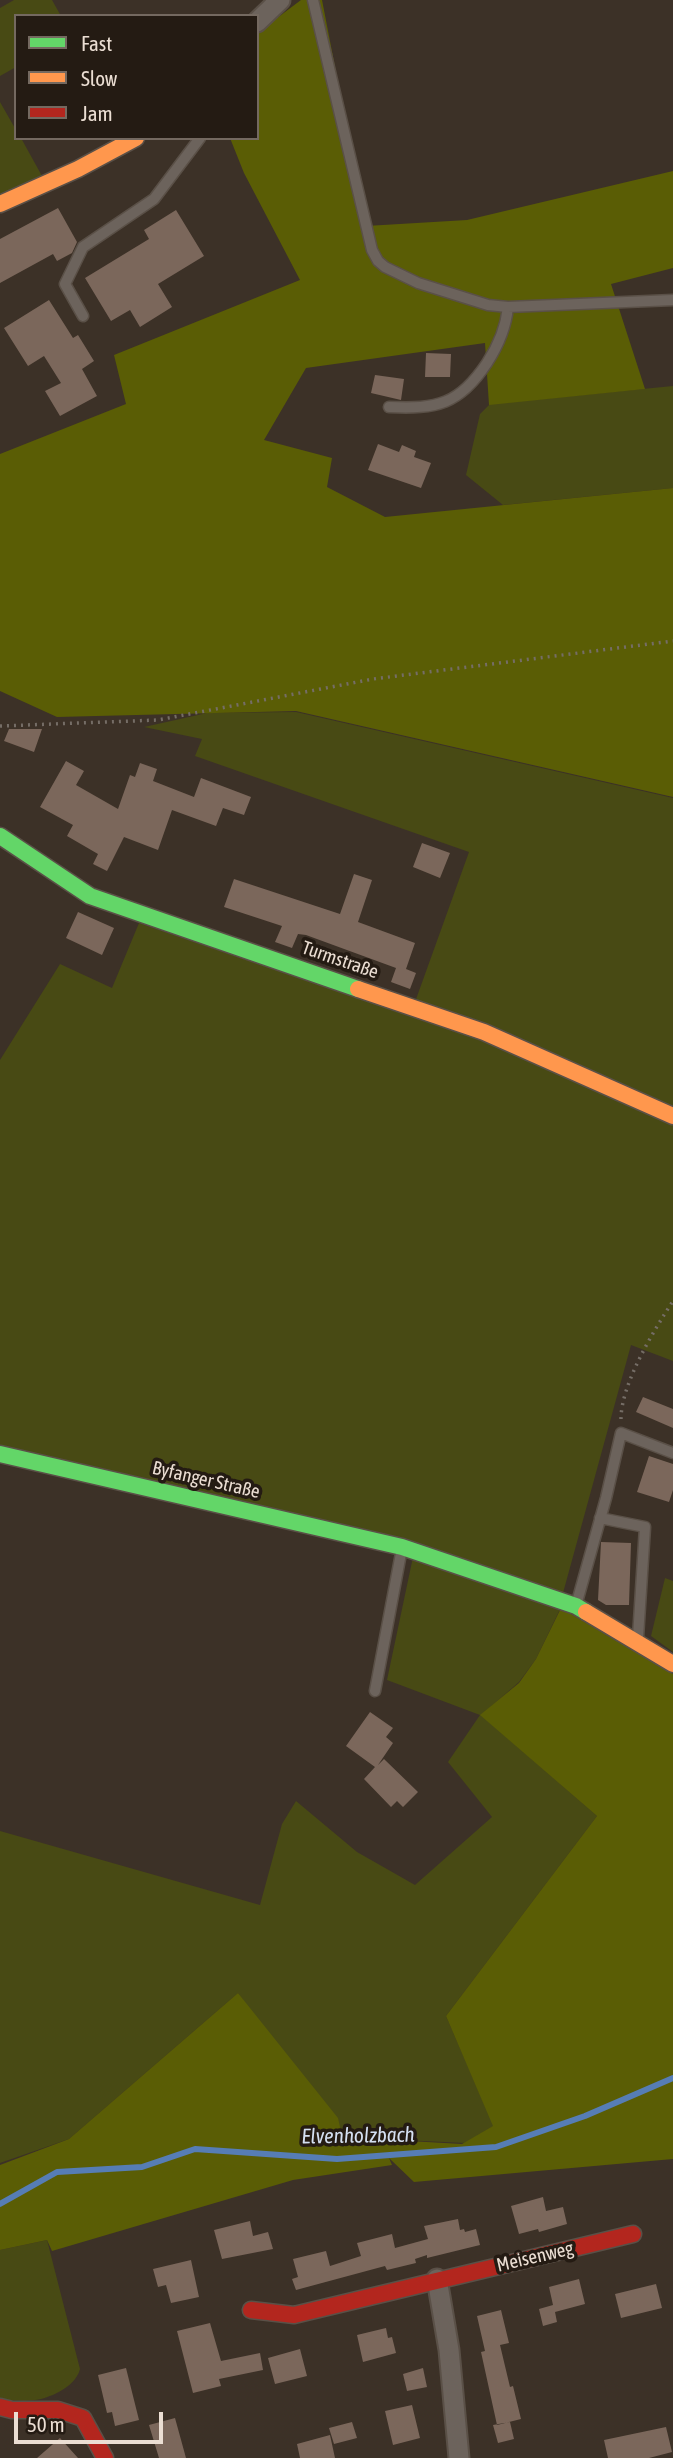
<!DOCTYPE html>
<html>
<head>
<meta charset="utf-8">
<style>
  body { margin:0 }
  #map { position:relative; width:673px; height:2458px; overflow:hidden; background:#3c3127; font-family:"Asap Condensed",sans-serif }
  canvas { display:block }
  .legend { position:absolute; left:14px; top:14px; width:245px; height:126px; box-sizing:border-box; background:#241b13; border:2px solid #746960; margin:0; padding:9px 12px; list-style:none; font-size:21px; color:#ebded3 }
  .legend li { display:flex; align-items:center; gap:14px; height:35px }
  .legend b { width:35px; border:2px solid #746960 }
  .scale { position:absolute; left:14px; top:2412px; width:149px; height:32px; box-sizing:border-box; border:4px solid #ebded3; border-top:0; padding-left:9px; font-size:21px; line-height:24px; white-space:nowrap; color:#ebded3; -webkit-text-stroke:5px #241b13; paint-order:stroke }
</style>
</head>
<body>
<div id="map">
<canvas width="673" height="2458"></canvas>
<ul class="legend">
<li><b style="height:9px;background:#63d668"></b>Fast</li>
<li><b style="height:9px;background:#ff974d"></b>Slow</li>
<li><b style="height:9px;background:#b3261e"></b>Jam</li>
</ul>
<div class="scale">50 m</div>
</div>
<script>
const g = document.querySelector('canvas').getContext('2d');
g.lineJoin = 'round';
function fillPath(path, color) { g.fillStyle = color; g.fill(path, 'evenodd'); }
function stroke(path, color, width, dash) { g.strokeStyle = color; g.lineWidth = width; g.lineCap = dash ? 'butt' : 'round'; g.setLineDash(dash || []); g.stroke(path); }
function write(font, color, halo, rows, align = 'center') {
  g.font = font + ' "Asap Condensed",sans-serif'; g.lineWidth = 7; g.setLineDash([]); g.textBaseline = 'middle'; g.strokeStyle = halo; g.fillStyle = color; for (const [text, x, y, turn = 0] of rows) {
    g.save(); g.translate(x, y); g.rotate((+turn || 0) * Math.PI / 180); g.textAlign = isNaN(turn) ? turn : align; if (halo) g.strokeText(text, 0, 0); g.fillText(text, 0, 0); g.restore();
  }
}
const green = new Path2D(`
  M 14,0 L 52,0 L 61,16 L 16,16 L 16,67 L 0,76 L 0,8 Z
  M 0,102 L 16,130 L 16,138 L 21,138 L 42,176 L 0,194 Z
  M 673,386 L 673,488 L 503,505 L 466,475 L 480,414 L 490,404 Z
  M 296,712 L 673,798 L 673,1109 L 415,1002 L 469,852 L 195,756 L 202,739 L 144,727 L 207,713 Z
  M 139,923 L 489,1043 L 673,1121 L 673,1361 L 631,1345 L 563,1593 L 0,1447 L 0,1060 L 60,964 L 112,988 Z
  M 413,1557 L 561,1607 L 536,1659 L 519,1682 L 481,1715 L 597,1816 L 446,2016 L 494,2126 L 465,2143 L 338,2137 L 238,1993 L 69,2139 L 0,2163 L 0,1831 L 260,1905 L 282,1824 L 296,1801 L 357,1852 L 415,1885 L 492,1817 L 448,1762 L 480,1715 L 387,1680 Z
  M 665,1578 L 673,1581 L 673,1652 L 651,1636 Z
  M 47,2240 L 80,2369 C 76,2385 56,2395 41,2399 C 29,2402 13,2400 0,2400 L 0,2250 Z`);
const forest = new Path2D(`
  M 301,0 L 322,0 L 366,226 L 467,220 L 673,171 L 673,268 L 611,284 L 645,389 L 489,405 L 485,343 L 306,368 L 264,440 L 332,458 L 327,487 L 385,517 L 673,488 L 673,797 L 296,711 L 57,717 L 0,691 L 0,454 L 126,404 L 114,355 L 300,280 L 244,173 L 230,138 L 257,138 L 257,33 Z
  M 561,1608 L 673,1674 L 673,2159 L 414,2182 L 389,2158 L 392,2165 L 293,2180 L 52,2251 L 47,2240 L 0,2250 L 0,2165 L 69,2139 L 238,1993 L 338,2118 L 340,2127 L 339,2137 L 462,2144 L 493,2126 L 446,2016 L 597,1816 L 480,1715 L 519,1683 L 536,1659 Z`);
const stream = new Path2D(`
  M 0,2204 L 57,2172 L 142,2167 L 195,2149 L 337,2159 L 496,2147 L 585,2116 L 673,2078`);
const building = new Path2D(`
  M 58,208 L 77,242 L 72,253 L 57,261 L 53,254 L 0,283 L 0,239 Z
  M 176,210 L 204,256 L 158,284 L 172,307 L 140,327 L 130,310 L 111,321 L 85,278 L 149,239 L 144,230 Z
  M 49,300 L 73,338 L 78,335 L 94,361 L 82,369 L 97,396 L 60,416 L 45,391 L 61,383 L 44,356 L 28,366 L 4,328 Z
  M 426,353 L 451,354 L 450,377 L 425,377 Z
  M 375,375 L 404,379 L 401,400 L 371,393 Z
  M 378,444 L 399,452 L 402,445 L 416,451 L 414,457 L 431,463 L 421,488 L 368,470 Z
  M 9,729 L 42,729 L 34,752 L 4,741 Z
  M 66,761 L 84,771 L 76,785 L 118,809 L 130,775 L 135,777 L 140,763 L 157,769 L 153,781 L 194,797 L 201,778 L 251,797 L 244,815 L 223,808 L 216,826 L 172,810 L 158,850 L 124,837 L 107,871 L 93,864 L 98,854 L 67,836 L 73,825 L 40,807 Z
  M 422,843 L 450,853 L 440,878 L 413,867 Z
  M 354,874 L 372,880 L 358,922 L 415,943 L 406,969 L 416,973 L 410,989 L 391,982 L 396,968 L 306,935 L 298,934 L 292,948 L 275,942 L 282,926 L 224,907 L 234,879 L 340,914 Z
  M 78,912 L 114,928 L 102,955 L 66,938 Z
  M 643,1397 L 673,1409 L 673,1428 L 636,1412 Z
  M 649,1456 L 673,1464 L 673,1490 L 669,1502 L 637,1492 Z
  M 601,1542 L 631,1543 L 629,1605 L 606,1605 L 598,1600 Z
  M 370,1712 L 393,1728 L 386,1737 L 393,1743 L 378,1765 L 384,1759 L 418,1792 L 403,1807 L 397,1801 L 391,1807 L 364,1779 L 375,1767 L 346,1746 Z
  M 543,2197 L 546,2211 L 563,2207 L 567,2224 L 539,2232 L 538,2229 L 519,2234 L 511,2206 Z
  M 458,2219 L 460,2230 L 464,2229 L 465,2232 L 476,2229 L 480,2245 L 427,2258 L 427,2255 L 415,2259 L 416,2263 L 387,2270 L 385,2266 L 296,2290 L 292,2279 L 298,2277 L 293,2259 L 326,2251 L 330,2266 L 361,2256 L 357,2243 L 392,2234 L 395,2248 L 428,2239 L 424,2226 Z
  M 250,2221 L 253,2236 L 268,2232 L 273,2249 L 222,2259 L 214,2230 Z
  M 191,2260 L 199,2297 L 171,2303 L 166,2285 L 158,2287 L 153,2269 Z
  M 579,2279 L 585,2304 L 555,2312 L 557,2322 L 543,2326 L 539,2309 L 553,2305 L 549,2287 Z
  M 656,2284 L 662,2308 L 621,2318 L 615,2294 Z
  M 501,2310 L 509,2343 L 500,2345 L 510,2387 L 513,2386 L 521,2419 L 497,2425 L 481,2352 L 485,2351 L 477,2316 Z
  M 210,2323 L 221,2361 L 260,2353 L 263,2370 L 219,2379 L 221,2386 L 193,2393 L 177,2331 Z
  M 386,2328 L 388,2338 L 392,2337 L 396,2353 L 363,2362 L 357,2335 Z
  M 300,2349 L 307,2376 L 275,2384 L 268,2358 Z
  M 126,2368 L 139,2420 L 115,2426 L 112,2412 L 107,2413 L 98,2375 Z
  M 423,2368 L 427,2387 L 407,2391 L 403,2374 Z
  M 412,2405 L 420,2438 L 393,2445 L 385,2411 Z
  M 175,2418 L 186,2458 L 159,2458 L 149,2425 Z
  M 352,2422 L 357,2438 L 334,2444 L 329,2428 Z
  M 510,2422 L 514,2439 L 498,2443 L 493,2425 Z
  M 666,2427 L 672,2452 L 649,2458 L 608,2458 L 604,2440 Z
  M 330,2435 L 335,2458 L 300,2458 L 297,2444 Z
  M 60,2438 L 78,2458 L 37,2458 Z`);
const path = new Path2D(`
  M 0,726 L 158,720 L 373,679 L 673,641
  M 621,1419 C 621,1384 654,1330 673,1301`);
const lane = new Path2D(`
  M 313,0 L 372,250 L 378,261 L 385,267 L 418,283 L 488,305 L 508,307 L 673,300
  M 83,316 L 65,284 L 83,247 L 154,199 L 200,138
  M 389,407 C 437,409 459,405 487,363 C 498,346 506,328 508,307
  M 600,1518 L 645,1527 L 638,1637
  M 577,1602 L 606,1498 L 621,1433 L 673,1453
  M 375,1691 L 402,1548`);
const street = new Path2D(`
  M 257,22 L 280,0
  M 437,2279 L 449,2350 L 459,2458`);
const fast = new Path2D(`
  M 0,836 L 90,896 L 358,989
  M 0,1454 L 402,1547 L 576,1606 L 586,1612`);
const slow = new Path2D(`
  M 0,204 L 78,169 L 136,138
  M 358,989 L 484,1032 L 673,1116
  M 586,1612 L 673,1664`);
const jam = new Path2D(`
  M 251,2310 L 294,2315 L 633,2234
  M 0,2407 L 12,2410 L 58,2410 L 83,2418 L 105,2458`);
const streetNames = [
  ["Turmstraße",340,960,19],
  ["Byfanger Straße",206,1480,13],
  ["Meisenweg",535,2257,-13]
];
const waterNames = [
  ["Elvenholzbach",358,2136,-1]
];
fillPath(green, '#484a14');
fillPath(forest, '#5a5d05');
stroke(stream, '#567db5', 6);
fillPath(building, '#7b675b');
stroke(lane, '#5a5047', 13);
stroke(street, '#5a5047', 23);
stroke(fast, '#5a5047', 19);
stroke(slow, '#5a5047', 19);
stroke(jam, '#5a5047', 19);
stroke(path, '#756d66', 3.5, [2, 5]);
stroke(lane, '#6c635c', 10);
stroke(street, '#6c635c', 19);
stroke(fast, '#63d668', 16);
stroke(slow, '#ff974d', 16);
stroke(jam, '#b3261e', 16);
write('19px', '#ebded3', '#241b13', streetNames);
write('italic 21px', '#d5e0f2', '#241b13', waterNames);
</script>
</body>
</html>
